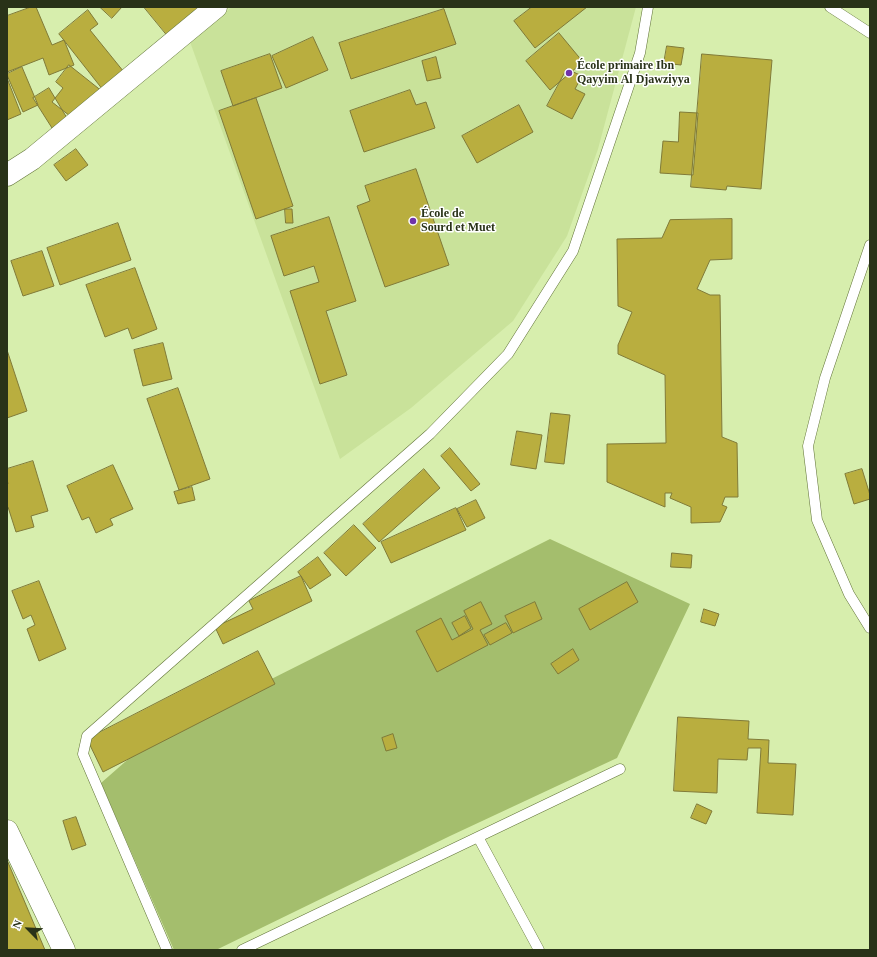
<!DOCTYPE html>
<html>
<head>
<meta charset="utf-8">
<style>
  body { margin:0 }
  #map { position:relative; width:877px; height:957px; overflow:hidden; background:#d7eead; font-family:"Times New Roman",serif }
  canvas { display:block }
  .frame { position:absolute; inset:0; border:8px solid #293218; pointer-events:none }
  .north { position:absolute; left:8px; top:909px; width:40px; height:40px; -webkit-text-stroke:3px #fff; paint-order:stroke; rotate:294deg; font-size:11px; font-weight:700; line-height:16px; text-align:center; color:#293218 }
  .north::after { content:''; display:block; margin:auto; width:14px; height:18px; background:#293218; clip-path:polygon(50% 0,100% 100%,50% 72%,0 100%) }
</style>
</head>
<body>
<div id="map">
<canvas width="877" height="957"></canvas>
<div class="frame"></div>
<div class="north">N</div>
</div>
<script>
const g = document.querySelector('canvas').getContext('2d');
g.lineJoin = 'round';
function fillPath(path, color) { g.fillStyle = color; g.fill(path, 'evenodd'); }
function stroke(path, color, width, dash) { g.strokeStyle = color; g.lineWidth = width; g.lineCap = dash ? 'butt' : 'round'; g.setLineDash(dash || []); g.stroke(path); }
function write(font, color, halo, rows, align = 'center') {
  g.font = font + ' "Times New Roman",serif'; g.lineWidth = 3; g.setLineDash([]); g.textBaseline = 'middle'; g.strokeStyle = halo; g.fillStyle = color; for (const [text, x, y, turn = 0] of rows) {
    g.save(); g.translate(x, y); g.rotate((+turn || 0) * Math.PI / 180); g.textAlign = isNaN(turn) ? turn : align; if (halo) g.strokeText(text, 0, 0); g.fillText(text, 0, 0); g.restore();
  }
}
const built = new Path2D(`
  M 232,7 L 636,7 L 598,149 L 567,236 L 513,321 L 411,408 L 340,459 L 189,39 Z`);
const green = new Path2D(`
  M 550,539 L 690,604 L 617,758 L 450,836 L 216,950 L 174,950 L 101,783 L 150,740 Z`);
const building = new Path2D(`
  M 31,7 L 36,7 L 52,45 L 64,40 L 74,65 L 49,75 L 43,58 L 7,72 L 7,16 Z
  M 100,7 L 122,7 L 112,18 Z
  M 144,7 L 213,7 L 172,41 Z
  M 532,7 L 587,7 L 535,48 L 514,21 Z
  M 444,9 L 456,44 L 351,79 L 339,43 Z
  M 88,10 L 98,24 L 90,30 L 128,77 L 107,95 L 59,34 Z
  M 559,33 L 583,62 L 550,90 L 526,61 Z
  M 313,37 L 328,70 L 286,88 L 272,56 Z
  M 667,46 L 684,48 L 681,65 L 664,63 Z
  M 270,54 L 282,88 L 233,106 L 221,71 Z
  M 702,54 L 772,60 L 761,189 L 727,186 L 726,190 L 691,187 Z
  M 436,57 L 441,78 L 427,81 L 422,61 Z
  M 69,65 L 103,92 L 79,123 L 52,102 L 63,88 L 56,82 Z
  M 22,67 L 38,105 L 23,112 L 7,75 L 7,74 Z
  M 567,69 L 582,76 L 575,89 L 585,94 L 572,119 L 547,106 Z
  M 7,78 L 21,114 L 7,120 Z
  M 49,88 L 67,118 L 52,128 L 33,98 Z
  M 410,90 L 416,105 L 426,102 L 435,128 L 364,152 L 350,111 Z
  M 256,98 L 293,206 L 256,219 L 219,111 Z
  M 519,105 L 533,132 L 477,163 L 462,136 Z
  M 680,112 L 698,113 L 693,175 L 660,173 L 663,141 L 678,142 Z
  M 76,149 L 88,165 L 66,181 L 54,165 Z
  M 416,169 L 449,265 L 385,287 L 357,206 L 370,201 L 365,186 Z
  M 285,209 L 292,209 L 293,223 L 286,223 Z
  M 329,217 L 356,301 L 326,311 L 347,375 L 320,384 L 290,291 L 319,282 L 314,266 L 284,276 L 271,236 Z
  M 732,219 L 732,259 L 710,260 L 697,289 L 710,295 L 720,295 L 722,437 L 737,443 L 738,497 L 725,497 L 722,505 L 727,507 L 720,522 L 691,523 L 691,507 L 670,498 L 672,493 L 665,493 L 665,507 L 607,482 L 607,444 L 666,443 L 665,375 L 618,354 L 618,345 L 632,312 L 618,306 L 617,239 L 662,238 L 670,220 Z
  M 118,223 L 131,260 L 60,285 L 47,248 Z
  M 42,251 L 54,286 L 23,296 L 11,261 Z
  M 135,268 L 157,329 L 132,339 L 128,328 L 105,337 L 86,285 Z
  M 163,343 L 172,379 L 143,386 L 134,350 Z
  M 7,350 L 27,411 L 7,418 Z
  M 178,388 L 210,479 L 179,490 L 147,399 Z
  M 551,413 L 570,415 L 564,464 L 545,462 Z
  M 517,431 L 542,435 L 536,469 L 511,465 Z
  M 450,448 L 480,484 L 471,491 L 441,456 Z
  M 33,461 L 48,511 L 31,516 L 34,527 L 16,532 L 8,507 L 7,507 L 7,484 L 8,484 L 7,479 L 7,469 Z
  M 113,465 L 133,509 L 110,519 L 113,525 L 96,533 L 89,517 L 82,520 L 67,486 Z
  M 424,469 L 440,488 L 379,542 L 363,524 Z
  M 862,469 L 870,495 L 870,499 L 854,504 L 845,474 Z
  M 192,487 L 195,500 L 178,504 L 174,492 Z
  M 476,500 L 485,518 L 467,527 L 457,509 Z
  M 456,508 L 466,530 L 391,563 L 381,542 Z
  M 354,525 L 376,548 L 346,576 L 324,553 Z
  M 672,553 L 692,555 L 691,568 L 671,567 Z
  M 318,557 L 331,575 L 310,589 L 298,572 Z
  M 301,576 L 312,601 L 223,644 L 215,627 L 253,609 L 249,601 Z
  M 39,581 L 66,649 L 39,661 L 27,629 L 35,625 L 31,615 L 23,619 L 12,591 Z
  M 627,582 L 638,602 L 590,630 L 579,609 Z
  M 481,602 L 492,624 L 480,630 L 488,645 L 437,672 L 416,631 L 441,618 L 452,640 L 473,629 L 464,611 Z
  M 535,602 L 542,619 L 513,633 L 505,616 Z
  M 704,609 L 719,614 L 715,626 L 701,622 Z
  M 465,616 L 471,628 L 459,636 L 452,623 Z
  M 506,623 L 512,633 L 490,645 L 484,635 Z
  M 573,649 L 579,660 L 558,674 L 551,664 Z
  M 258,651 L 275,684 L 103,772 L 87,739 Z
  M 678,717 L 749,721 L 748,739 L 769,740 L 768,763 L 796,764 L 793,815 L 757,813 L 761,748 L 748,748 L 747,760 L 718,759 L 717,793 L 674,791 Z
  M 393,734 L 397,748 L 386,751 L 382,738 Z
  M 697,804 L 712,811 L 706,824 L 691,818 Z
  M 76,817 L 86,845 L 72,850 L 63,821 Z
  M 7,860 L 45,950 L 7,950 Z`);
const lane = new Path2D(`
  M 830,7 L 870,33
  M 870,245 L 825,378 L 808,446 L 817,520 L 849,594 L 870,628
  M 478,837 L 539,950
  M 167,950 L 83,754 L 87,736 L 430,434 L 508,354 L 573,251 L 640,53 L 648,7
  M 242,950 L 620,769`);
const secondary = new Path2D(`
  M 7,175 L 32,159 L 216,7
  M 7,831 L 64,950`);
const markers = [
  [569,73,4,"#7033a9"],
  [413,221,4,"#7033a9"]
];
const poiNames = [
  ["École primaire Ibn",577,66],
  ["Qayyim Al Djawziyya",577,80],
  ["École de",421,214],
  ["Sourd et Muet",421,228]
];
fillPath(built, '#c9e29a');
fillPath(green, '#a4be6d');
fillPath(building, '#b9ae3f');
stroke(building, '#807a38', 1);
stroke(lane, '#627439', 11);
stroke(secondary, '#627439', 23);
stroke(lane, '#fff', 10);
stroke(secondary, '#fff', 22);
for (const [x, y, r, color] of markers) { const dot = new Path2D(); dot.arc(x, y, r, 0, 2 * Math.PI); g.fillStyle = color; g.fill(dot); stroke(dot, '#fff', 1.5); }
write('bold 12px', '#293218', '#fff', poiNames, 'left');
</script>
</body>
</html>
